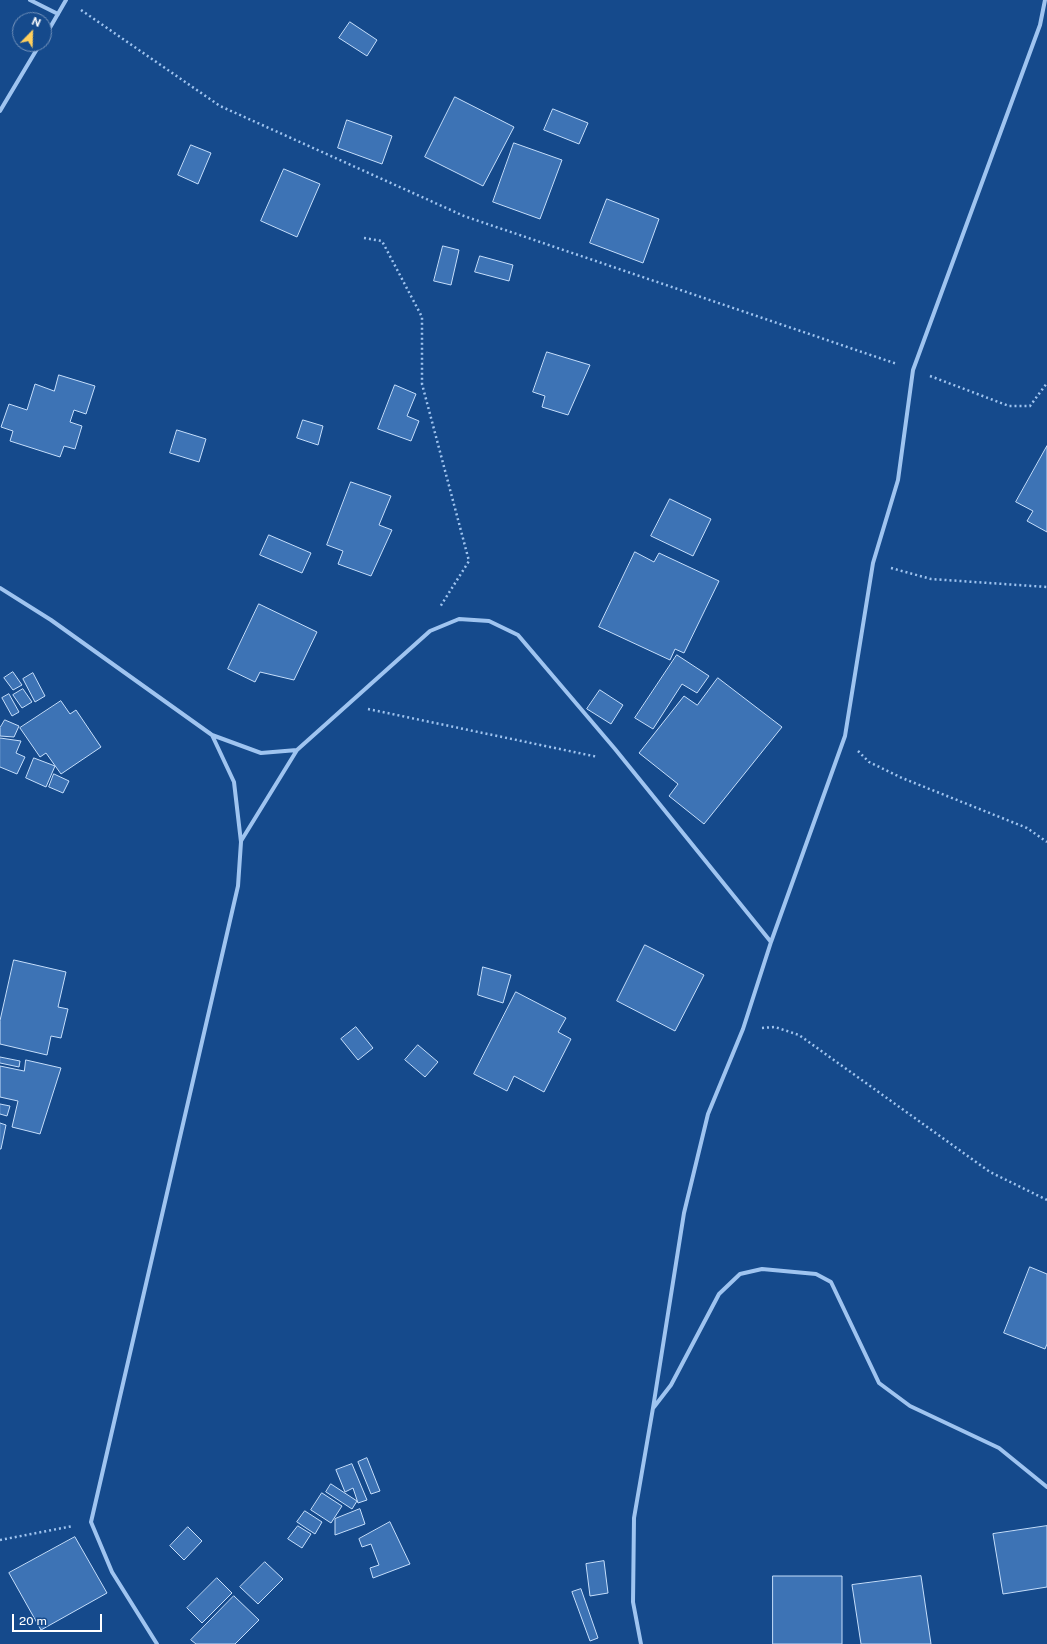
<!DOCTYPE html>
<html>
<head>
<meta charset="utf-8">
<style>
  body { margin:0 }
  #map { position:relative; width:1047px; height:1644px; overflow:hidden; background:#154a8c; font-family:"Public Sans",sans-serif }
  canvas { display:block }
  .north { position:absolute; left:12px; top:12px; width:40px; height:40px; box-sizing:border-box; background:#154a8c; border:1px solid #7392ba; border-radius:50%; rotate:23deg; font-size:11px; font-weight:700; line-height:16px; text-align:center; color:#fff }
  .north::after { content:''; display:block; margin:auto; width:14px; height:18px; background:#ffd05e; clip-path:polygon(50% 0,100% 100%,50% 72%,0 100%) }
  .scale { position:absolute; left:12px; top:1614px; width:90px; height:18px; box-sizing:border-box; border:2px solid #fff; border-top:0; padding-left:5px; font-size:12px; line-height:14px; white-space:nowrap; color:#fff; -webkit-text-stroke:3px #154a8c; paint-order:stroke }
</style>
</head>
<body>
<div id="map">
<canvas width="1047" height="1644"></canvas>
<div class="north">N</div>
<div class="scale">20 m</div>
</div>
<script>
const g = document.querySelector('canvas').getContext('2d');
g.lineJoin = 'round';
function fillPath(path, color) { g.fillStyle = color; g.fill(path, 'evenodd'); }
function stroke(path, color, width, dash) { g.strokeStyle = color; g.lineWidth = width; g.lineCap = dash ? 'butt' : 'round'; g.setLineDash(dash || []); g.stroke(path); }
const building = new Path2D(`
  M 350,22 L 377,40 L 367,56 L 339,38 Z
  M 455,97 L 514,127 L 483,186 L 425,157 Z
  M 553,109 L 588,123 L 579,144 L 544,130 Z
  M 347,120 L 392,136 L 382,164 L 338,148 Z
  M 514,143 L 562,160 L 540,219 L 493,202 Z
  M 191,145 L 211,153 L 198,184 L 178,175 Z
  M 284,169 L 320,184 L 297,237 L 261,221 Z
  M 607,199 L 659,219 L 643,263 L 590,243 Z
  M 443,246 L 459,250 L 451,285 L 434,281 Z
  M 480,256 L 513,265 L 509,281 L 475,272 Z
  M 547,352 L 590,365 L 568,415 L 542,407 L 545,396 L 533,392 Z
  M 59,375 L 95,386 L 86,414 L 74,410 L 70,422 L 82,426 L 75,449 L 64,446 L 60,457 L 10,441 L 13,431 L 1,427 L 9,404 L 27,410 L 35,384 L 54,391 Z
  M 395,385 L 416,394 L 407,416 L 419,421 L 411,441 L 378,429 Z
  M 303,420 L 323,426 L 318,445 L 297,438 Z
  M 177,430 L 206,439 L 199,462 L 170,453 Z
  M 1047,446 L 1047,532 L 1027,521 L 1033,511 L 1016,502 Z
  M 351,482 L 391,496 L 379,525 L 392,530 L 371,576 L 338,564 L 343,551 L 327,545 Z
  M 670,499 L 711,519 L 693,556 L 651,536 Z
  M 269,535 L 311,553 L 302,573 L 260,555 Z
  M 635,552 L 654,562 L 659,553 L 719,581 L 684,653 L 675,649 L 670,660 L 599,627 Z
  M 259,604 L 317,632 L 294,680 L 260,672 L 255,682 L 228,669 Z
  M 677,655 L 709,676 L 697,693 L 682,684 L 653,729 L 635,718 Z
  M 13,672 L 22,685 L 13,690 L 4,678 Z
  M 33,673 L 45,696 L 35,702 L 23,679 Z
  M 718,678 L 782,727 L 704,824 L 669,796 L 678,784 L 639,753 L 684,696 L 697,705 Z
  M 23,689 L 32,702 L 22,708 L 13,695 Z
  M 600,690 L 623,705 L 611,724 L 587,709 Z
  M 9,694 L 19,712 L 12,716 L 2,698 Z
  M 61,701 L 70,714 L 76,710 L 101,747 L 61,774 L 46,753 L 40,757 L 20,728 Z
  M 5,720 L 19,726 L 14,737 L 0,736 L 0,728 Z
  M 0,738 L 21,741 L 16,753 L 25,757 L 17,774 L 0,767 Z
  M 34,758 L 55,766 L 46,787 L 26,778 Z
  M 54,774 L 69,781 L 63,793 L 49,787 Z
  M 645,945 L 704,975 L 675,1031 L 617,1001 Z
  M 14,960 L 66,972 L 58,1007 L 68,1009 L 61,1038 L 51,1036 L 47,1055 L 0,1044 L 0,1021 Z
  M 483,967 L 511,975 L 503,1003 L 478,995 Z
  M 516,992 L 566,1018 L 558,1032 L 571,1039 L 544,1092 L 514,1076 L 507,1091 L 474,1074 Z
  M 356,1027 L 373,1048 L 358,1060 L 341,1039 Z
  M 418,1045 L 438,1062 L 425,1077 L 405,1060 Z
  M 0,1057 L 20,1061 L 19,1067 L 0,1063 Z
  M 26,1060 L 61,1068 L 40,1134 L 12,1127 L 18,1101 L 0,1097 L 0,1066 L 24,1071 Z
  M 0,1104 L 10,1106 L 7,1116 L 0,1114 Z
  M 0,1123 L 6,1125 L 1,1149 L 0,1149 Z
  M 1030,1267 L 1047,1274 L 1047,1344 L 1045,1349 L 1004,1333 Z
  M 367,1458 L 380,1491 L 371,1494 L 358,1462 Z
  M 352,1464 L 367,1500 L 358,1503 L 353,1488 L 345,1492 L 336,1470 Z
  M 331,1484 L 357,1501 L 352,1509 L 326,1492 Z
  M 322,1493 L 342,1506 L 331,1523 L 311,1510 Z
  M 360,1509 L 365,1524 L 335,1535 L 335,1519 Z
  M 305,1511 L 322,1522 L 315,1534 L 297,1522 Z
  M 390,1522 L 410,1564 L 373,1578 L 370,1568 L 379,1565 L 371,1544 L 362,1547 L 359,1539 Z
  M 298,1526 L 311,1534 L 302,1548 L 288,1539 Z
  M 1047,1526 L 1047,1587 L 1003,1594 L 993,1534 Z
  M 188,1527 L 202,1541 L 184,1560 L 170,1546 Z
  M 75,1537 L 107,1593 L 41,1630 L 9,1573 Z
  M 604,1561 L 608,1593 L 590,1596 L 586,1564 Z
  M 265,1562 L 283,1579 L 258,1604 L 240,1587 Z
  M 773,1576 L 842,1576 L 842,1644 L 773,1644 Z
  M 921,1576 L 931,1644 L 861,1644 L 852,1585 Z
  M 217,1578 L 232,1593 L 202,1623 L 187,1608 Z
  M 581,1589 L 598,1638 L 590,1641 L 572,1592 Z
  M 234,1596 L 259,1620 L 235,1644 L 196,1644 L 191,1640 Z`);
const path = new Path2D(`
  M 81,10 L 220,106 L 464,216 L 897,364
  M 364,238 L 382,241 L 422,317 L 422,384 L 469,561 L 440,607
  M 930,376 L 1009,406 L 1030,406 L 1047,383
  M 891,568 L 931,579 L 1047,587
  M 368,709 L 598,757
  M 858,751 L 869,762 L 902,778 L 1027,828 L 1047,842
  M 762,1028 L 775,1027 L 799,1035 L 990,1172 L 1047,1200
  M 0,1540 L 73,1526`);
const street = new Path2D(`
  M 30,0 L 58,14
  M 44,38 L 66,0
  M 0,111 L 40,44
  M 0,588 L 51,620 L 212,735 L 261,753 L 297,750 L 430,631 L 459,619 L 489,621 L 518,635 L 615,749 L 771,942
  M 241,841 L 297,750
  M 654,1407 L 671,1385 L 719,1294 L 740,1274 L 762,1269 L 816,1274 L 831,1282 L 879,1383 L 910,1406 L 999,1448 L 1047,1487
  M 157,1644 L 112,1572 L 91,1522 L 238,886 L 241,842 L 234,782 L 212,735
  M 641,1644 L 633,1602 L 634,1518 L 653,1408 L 684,1213 L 708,1114 L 743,1029 L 771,942 L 845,736 L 873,563 L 898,480 L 913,370 L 1040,25 L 1045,0`);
fillPath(building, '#3d73b5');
stroke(building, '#c5defb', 1);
stroke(path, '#9fc4f0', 2.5, [2, 3]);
stroke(street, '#9fc4f0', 4);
</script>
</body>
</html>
